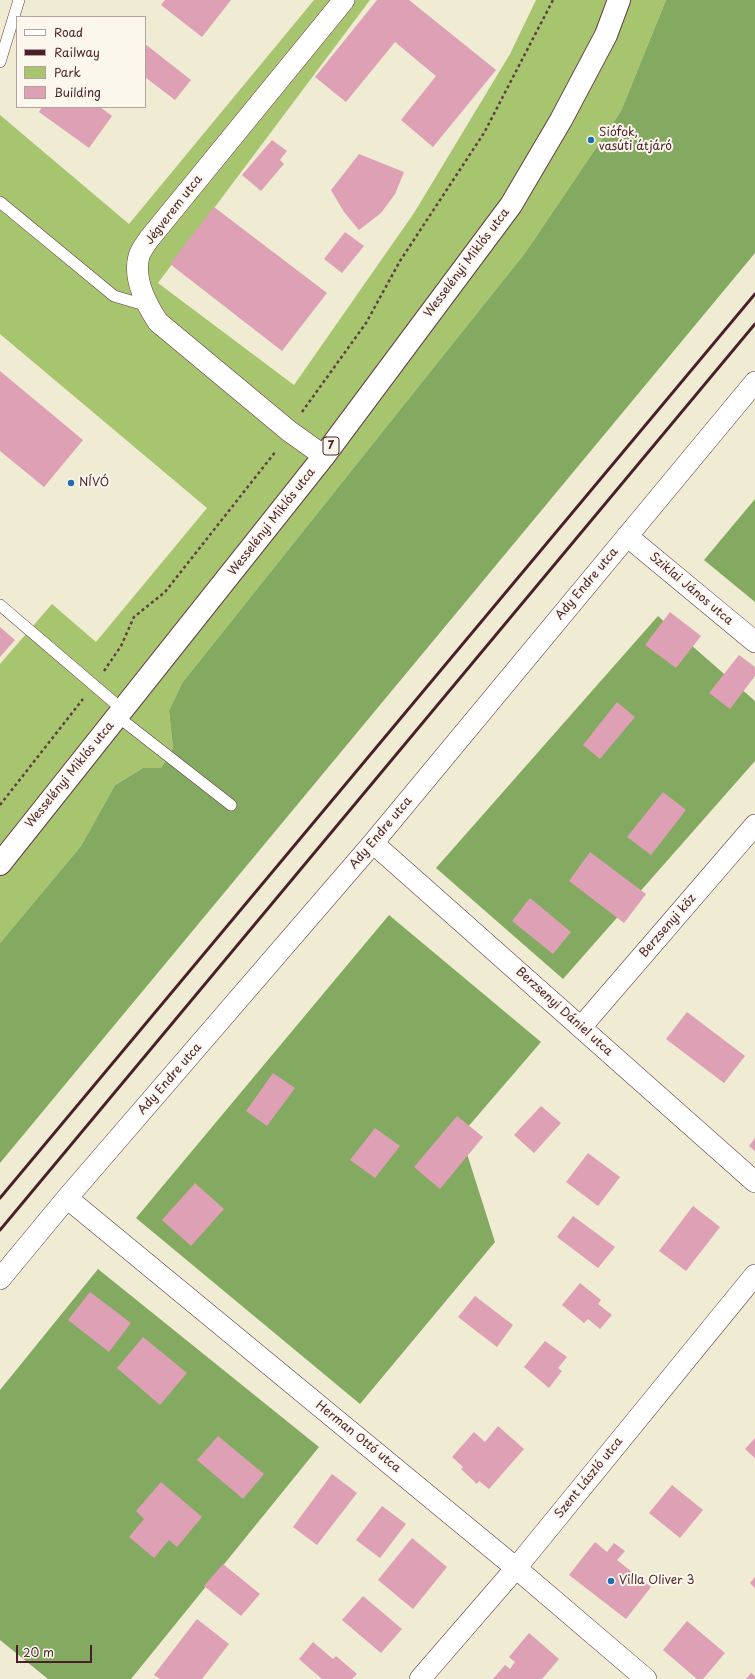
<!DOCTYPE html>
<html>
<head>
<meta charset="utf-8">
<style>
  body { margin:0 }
  #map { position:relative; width:755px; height:1679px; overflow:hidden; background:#f0ebd3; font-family:"Playpen Sans",sans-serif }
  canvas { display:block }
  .legend { position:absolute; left:16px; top:16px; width:130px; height:92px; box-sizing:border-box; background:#fbf7ec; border:1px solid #b4a19f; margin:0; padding:5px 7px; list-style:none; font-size:12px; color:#4a1f2b }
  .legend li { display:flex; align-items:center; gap:8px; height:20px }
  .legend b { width:20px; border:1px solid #b4a19f }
  .scale { position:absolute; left:16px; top:1645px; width:76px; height:18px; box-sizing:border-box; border:2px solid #4a1f2b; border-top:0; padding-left:5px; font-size:12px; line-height:14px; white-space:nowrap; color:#4a1f2b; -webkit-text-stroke:3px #fbf7ec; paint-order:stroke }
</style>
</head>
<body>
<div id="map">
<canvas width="755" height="1679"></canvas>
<ul class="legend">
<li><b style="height:5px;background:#fff"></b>Road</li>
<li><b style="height:5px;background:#4a1f2b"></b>Railway</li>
<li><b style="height:11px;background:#a6c56e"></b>Park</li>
<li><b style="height:11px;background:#dda0b5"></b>Building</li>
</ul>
<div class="scale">20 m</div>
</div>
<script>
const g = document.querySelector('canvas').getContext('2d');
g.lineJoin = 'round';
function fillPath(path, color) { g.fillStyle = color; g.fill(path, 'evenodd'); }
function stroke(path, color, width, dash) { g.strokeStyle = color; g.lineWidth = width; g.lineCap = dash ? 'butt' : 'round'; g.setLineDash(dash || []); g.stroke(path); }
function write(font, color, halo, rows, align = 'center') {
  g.font = font + ' "Playpen Sans",sans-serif'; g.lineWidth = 4; g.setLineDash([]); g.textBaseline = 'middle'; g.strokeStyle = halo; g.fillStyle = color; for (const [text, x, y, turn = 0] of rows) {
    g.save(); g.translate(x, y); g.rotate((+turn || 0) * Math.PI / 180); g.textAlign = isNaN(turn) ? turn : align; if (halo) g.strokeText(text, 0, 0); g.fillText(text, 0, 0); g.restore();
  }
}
const green = new Path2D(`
  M 314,0 L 370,0 L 158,283 L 294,385 L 414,213 L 510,54 L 536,0 L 666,0 L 621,111 L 525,253 L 182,683 L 169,711 L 173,748 L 161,768 L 143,768 L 115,785 L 81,846 L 0,943 L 0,664 L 52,604 L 96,642 L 207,508 L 0,334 L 0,115 L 129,224 Z`);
const forest = new Path2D(`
  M 666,0 L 755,0 L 755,253 L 0,1163 L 0,943 L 81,846 L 115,785 L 143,768 L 161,768 L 173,748 L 169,711 L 182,683 L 525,253 L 621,111 Z
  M 755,499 L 755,602 L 704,560 Z
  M 658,616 L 755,701 L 755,761 L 563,979 L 436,868 Z
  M 389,915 L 541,1042 L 461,1135 L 495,1242 L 360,1404 L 136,1218 Z
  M 98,1269 L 319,1447 L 131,1679 L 48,1679 L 0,1640 L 0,1390 Z`);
const building = new Path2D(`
  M 165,0 L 231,0 L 202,37 L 161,5 Z
  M 377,0 L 409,0 L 496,70 L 433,147 L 401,120 L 436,76 L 395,42 L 346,102 L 315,77 Z
  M 145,44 L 191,80 L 175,100 L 145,77 Z
  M 42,107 L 100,107 L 112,116 L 89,148 L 39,112 Z
  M 272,140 L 287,151 L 280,160 L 284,164 L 261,191 L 242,175 Z
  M 359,154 L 404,172 L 395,194 L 381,213 L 359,230 L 344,212 L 331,190 Z
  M 214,207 L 327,293 L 282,351 L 170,264 Z
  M 345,232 L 364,246 L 342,273 L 324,259 Z
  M 0,371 L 83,440 L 44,487 L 0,451 Z
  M 670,612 L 701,636 L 676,668 L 645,645 Z
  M 0,627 L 15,640 L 0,657 Z
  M 739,655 L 755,667 L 755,676 L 730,709 L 709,693 Z
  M 617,702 L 635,717 L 600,759 L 583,745 Z
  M 663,792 L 686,810 L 651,855 L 627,837 Z
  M 590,852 L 646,894 L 624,923 L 569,881 Z
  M 530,898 L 571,932 L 553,954 L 512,921 Z
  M 687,1012 L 745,1056 L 724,1083 L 666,1039 Z
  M 273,1073 L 295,1088 L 267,1126 L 246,1111 Z
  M 541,1106 L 561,1123 L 534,1153 L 514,1135 Z
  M 457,1116 L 483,1137 L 440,1189 L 414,1167 Z
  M 375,1128 L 400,1146 L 375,1178 L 350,1160 Z
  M 755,1138 L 755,1151 L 749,1146 Z
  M 588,1153 L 620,1177 L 598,1206 L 566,1182 Z
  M 195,1183 L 224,1209 L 191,1246 L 162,1220 Z
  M 693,1206 L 720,1227 L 686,1271 L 659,1251 Z
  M 573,1216 L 615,1247 L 598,1268 L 557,1237 Z
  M 580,1283 L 601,1300 L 598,1304 L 612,1315 L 600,1329 L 588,1319 L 584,1323 L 562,1305 Z
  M 90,1292 L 131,1323 L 109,1352 L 68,1320 Z
  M 475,1296 L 513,1325 L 497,1347 L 458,1317 Z
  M 143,1337 L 187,1373 L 160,1405 L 117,1368 Z
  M 545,1341 L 567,1357 L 558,1368 L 562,1371 L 549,1388 L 524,1367 Z
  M 498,1426 L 524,1449 L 489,1489 L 479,1481 L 477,1484 L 461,1469 L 463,1467 L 452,1457 L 474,1432 L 485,1442 Z
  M 218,1436 L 264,1474 L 243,1499 L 197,1460 Z
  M 755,1438 L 755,1458 L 745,1449 Z
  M 332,1474 L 357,1493 L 317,1545 L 293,1527 Z
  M 161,1482 L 202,1517 L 177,1547 L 169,1540 L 154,1558 L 129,1537 L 144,1519 L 136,1511 Z
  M 672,1485 L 703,1510 L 680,1538 L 649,1513 Z
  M 382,1506 L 406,1524 L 380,1558 L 356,1540 Z
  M 412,1538 L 447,1567 L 413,1609 L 378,1580 Z
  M 595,1542 L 607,1552 L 614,1543 L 625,1551 L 617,1560 L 651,1587 L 626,1619 L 569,1575 Z
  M 223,1564 L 260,1594 L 241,1616 L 204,1586 Z
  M 755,1577 L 755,1588 L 750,1583 Z
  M 363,1596 L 402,1629 L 381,1653 L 342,1620 Z
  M 197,1619 L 229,1644 L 202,1679 L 160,1679 L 154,1675 Z
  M 687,1621 L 725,1653 L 703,1679 L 697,1679 L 663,1650 Z
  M 529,1633 L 559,1659 L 542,1679 L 493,1679 L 505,1665 L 510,1669 L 515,1662 L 509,1657 Z
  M 313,1642 L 333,1659 L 336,1656 L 357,1674 L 352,1679 L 322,1679 L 299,1659 Z
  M 751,1673 L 755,1676 L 755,1679 L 746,1679 Z`);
const path = new Path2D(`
  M 302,412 L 366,323 L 400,261 L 484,133 L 553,0
  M 104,671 L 121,646 L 134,617 L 165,592 L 276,451
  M 0,805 L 83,699`);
const service = new Path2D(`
  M 0,62 L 19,0
  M 0,202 L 114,296 L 148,306
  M 0,605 L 123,710
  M 117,716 L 231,805`);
const minor = new Path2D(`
  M 324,456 L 289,431 L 158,322 C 146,304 133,278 139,256 C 141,250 145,245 149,239 L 344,0
  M 627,536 L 755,642
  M 373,843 L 755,1182
  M 581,1027 L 755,825
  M 67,1198 L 516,1568 L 646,1679
  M 0,1279 L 67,1198 L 373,843 L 755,382
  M 420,1679 L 516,1568 L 755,1275`);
const primary = new Path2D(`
  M 0,864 L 324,456 L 511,205 L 561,120 L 606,35 L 619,0`);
const rail = new Path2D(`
  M 0,1198 L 755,294
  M 0,1230 L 755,324`);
const markers = [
  [591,140,4,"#1f6fb2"],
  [71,483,4,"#1f6fb2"],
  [611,1581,4,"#1f6fb2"]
];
const shields = [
  [331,446,16]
];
const shieldNames = [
  ["7",331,446]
];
const poiNames = [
  ["Siófok,",599,133],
  ["vasúti átjáró",599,147],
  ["NÍVÓ",79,483],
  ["Villa Oliver 3",619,1581]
];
const streetNames = [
  ["Jégverem utca",174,210,-52],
  ["Wesselényi Miklós utca",467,263,-53],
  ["Wesselényi Miklós utca",272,522,-52],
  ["Ady Endre utca",587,584,-50],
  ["Sziklai János utca",691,589,40],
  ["Wesselényi Miklós utca",70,775,-51],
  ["Ady Endre utca",381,833,-50],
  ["Berzsenyi köz",668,926,-49],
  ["Berzsenyi Dániel utca",564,1012,42],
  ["Ady Endre utca",170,1079,-49],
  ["Herman Ottó utca",358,1437,39],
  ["Szent László utca",589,1478,-51]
];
fillPath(green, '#a6c56e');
fillPath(forest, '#84aa61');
fillPath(building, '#dda0b5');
stroke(service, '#633e44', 12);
stroke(minor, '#633e44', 22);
stroke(primary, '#633e44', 24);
stroke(path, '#633e44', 2.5, [3, 3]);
stroke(service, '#fff', 11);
stroke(minor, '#fff', 21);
stroke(primary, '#fff', 22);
stroke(rail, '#4a1f2b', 3);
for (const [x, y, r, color] of markers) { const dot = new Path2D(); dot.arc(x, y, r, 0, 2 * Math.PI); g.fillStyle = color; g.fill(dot); stroke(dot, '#fbf7ec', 1.5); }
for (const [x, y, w] of shields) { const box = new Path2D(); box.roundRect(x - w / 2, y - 9, w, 18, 3); g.fillStyle = '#fbf7ec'; g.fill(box); stroke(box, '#4a1f2b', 1); }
write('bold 11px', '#4a1f2b', null, shieldNames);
write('12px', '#4a1f2b', '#fbf7ec', poiNames, 'left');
write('12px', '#4a1f2b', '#fbf7ec', streetNames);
</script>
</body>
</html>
